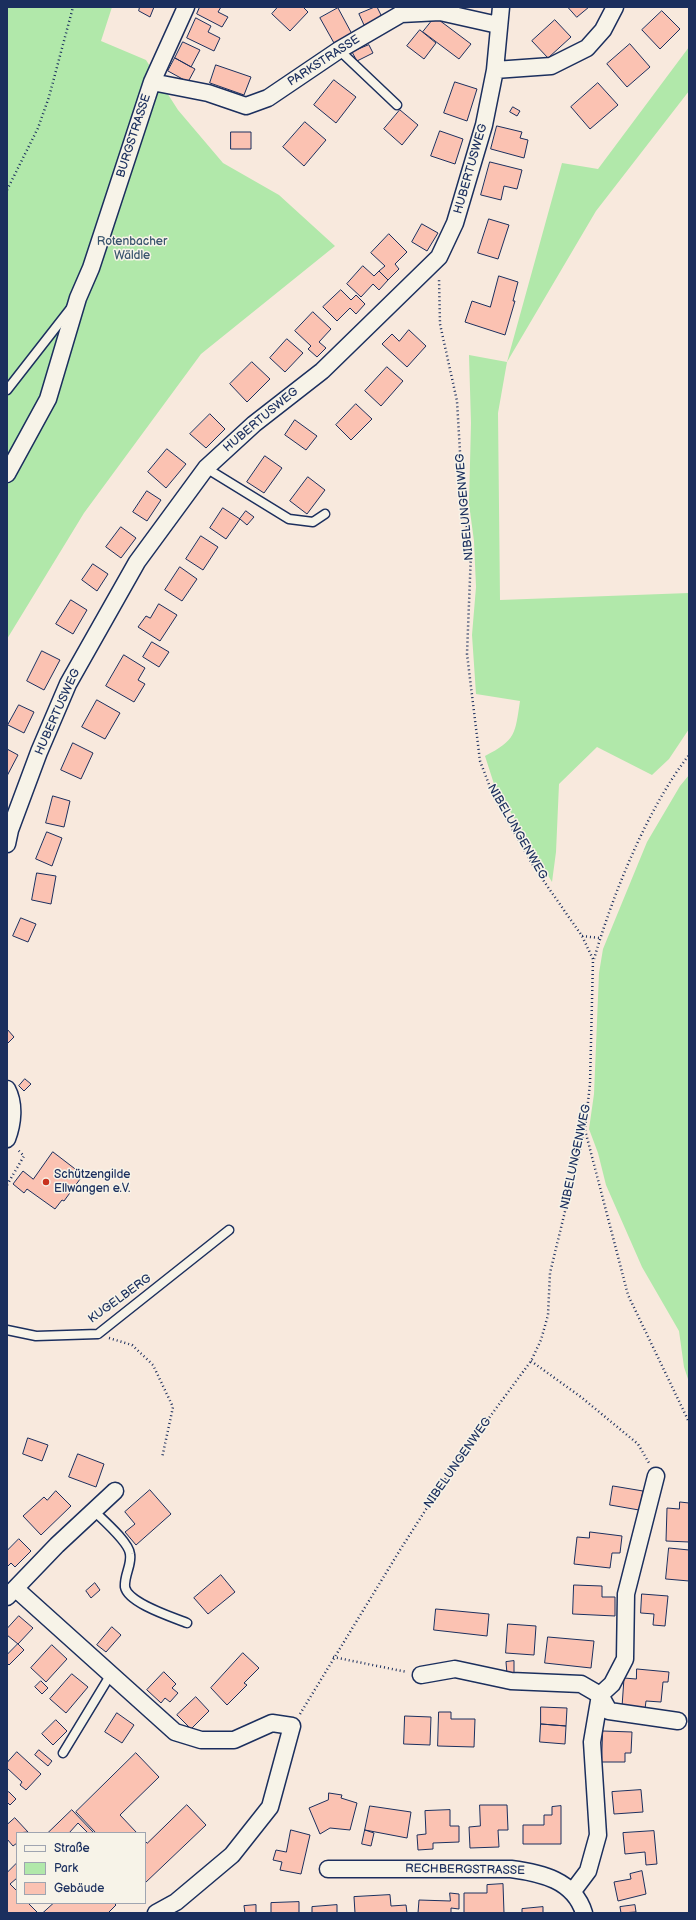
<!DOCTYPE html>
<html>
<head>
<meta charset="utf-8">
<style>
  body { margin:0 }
  #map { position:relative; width:696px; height:1920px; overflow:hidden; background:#f8e9dd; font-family:"Balsamiq Sans",sans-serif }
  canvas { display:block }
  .frame { position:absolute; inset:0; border:8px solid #1b2f5e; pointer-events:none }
  .legend { position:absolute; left:16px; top:1832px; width:130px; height:72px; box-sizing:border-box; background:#f7f3e8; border:1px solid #9fa5b1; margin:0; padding:5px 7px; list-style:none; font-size:12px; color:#1b2f5e }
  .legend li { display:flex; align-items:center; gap:8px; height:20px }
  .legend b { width:20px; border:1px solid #9fa5b1 }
</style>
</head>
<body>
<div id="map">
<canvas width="696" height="1920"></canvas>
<div class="frame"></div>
<ul class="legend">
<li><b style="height:5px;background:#f7f3e8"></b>Straße</li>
<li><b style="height:11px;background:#b1e8aa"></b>Park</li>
<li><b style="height:11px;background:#fbc2b2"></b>Gebäude</li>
</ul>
</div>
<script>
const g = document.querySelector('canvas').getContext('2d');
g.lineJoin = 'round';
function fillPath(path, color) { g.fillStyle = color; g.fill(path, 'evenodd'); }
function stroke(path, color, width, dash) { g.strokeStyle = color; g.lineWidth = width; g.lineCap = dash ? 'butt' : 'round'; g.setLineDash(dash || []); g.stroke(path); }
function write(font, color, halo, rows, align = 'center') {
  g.font = font + ' "Balsamiq Sans",sans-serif'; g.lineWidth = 3; g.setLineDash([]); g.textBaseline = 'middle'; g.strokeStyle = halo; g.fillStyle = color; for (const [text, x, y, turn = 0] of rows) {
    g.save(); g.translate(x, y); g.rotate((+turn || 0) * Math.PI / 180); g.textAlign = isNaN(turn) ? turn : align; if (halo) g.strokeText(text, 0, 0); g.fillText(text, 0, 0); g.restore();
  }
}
const green = new Path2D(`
  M 7,7 L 112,7 L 101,41 L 146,60 L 178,110 L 223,163 L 279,195 L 335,246 L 201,354 L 84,513 L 7,639 Z
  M 689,47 L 689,91 L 596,211 L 507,362 L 498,413 L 500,600 L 689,593 L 689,729 L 669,759 L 652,775 L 597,747 L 559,784 L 556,852 L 552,882 L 494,784 L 485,756 C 516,740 515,734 520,701 L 476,694 L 472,635 L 476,587 L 474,541 L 469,504 L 471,423 L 469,355 L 507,362 L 562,163 L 598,169 Z
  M 689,775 L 689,1382 L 684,1367 L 679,1331 L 642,1267 L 606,1185 L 598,1153 L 589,1129 L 594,1094 L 599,973 L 603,949 L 647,842 L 680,786 Z`);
const building = new Path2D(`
  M 140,7 L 154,7 L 150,17 L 139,11 Z
  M 200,7 L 221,7 L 218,12 L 228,17 L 222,27 L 197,14 Z
  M 278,7 L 303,7 L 308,12 L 290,31 L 272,14 Z
  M 375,7 L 377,7 L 382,17 L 364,25 L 359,14 Z
  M 568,7 L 589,7 L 577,17 Z
  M 338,8 L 352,34 L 334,43 L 320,18 Z
  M 662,11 L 680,29 L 660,49 L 642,30 Z
  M 435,17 L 471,44 L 459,59 L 423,32 Z
  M 196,18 L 211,26 L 208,32 L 220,38 L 214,51 L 187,38 Z
  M 555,20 L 571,37 L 548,58 L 532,41 Z
  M 420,30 L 436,43 L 424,59 L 407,46 Z
  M 183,42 L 200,50 L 191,67 L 175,58 Z
  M 630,44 L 650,67 L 627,87 L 607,64 Z
  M 369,45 L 373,53 L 357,61 L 352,52 Z
  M 175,58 L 195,69 L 188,82 L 168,71 Z
  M 216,65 L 251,77 L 244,95 L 210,83 Z
  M 334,80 L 356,97 L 336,123 L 314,105 Z
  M 455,82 L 477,89 L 467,121 L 444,113 Z
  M 598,83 L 618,105 L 590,129 L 571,107 Z
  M 513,107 L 520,111 L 517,116 L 510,112 Z
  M 400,110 L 418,125 L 402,145 L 384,129 Z
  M 305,122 L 326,140 L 304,166 L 283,147 Z
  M 497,126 L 522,132 L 520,138 L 528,140 L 524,158 L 491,149 Z
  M 440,131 L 463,139 L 455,164 L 431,156 Z
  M 231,132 L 251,132 L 251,149 L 231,149 Z
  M 490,162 L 522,170 L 517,189 L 504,186 L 501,200 L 481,195 Z
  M 489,219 L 509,225 L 498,259 L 478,253 Z
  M 422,224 L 438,233 L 427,251 L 412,242 Z
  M 389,234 L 407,252 L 395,264 L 399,269 L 388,280 L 379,271 L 385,266 L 371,253 Z
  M 363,266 L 374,276 L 379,271 L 388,280 L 379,290 L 373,284 L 361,297 L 347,284 Z
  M 499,276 L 518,282 L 513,301 L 515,301 L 505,335 L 465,322 L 472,301 L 490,307 Z
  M 341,290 L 351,300 L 356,295 L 365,304 L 356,314 L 350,308 L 337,321 L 323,307 Z
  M 313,312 L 331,329 L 319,342 L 326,348 L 317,357 L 308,349 L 311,346 L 295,331 Z
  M 409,330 L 426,346 L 407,367 L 382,344 L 392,334 L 399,341 Z
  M 287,339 L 303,353 L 285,372 L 270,358 Z
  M 252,362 L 270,379 L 247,402 L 230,384 Z
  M 387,367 L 403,381 L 381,406 L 365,391 Z
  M 356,404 L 372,419 L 351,440 L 336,425 Z
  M 210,414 L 225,429 L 206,448 L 190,434 Z
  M 295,420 L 317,436 L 306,450 L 285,435 Z
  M 167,449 L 186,464 L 166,488 L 148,472 Z
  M 265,456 L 282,468 L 264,493 L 247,482 Z
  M 308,477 L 325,490 L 307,514 L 290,501 Z
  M 147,491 L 161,500 L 147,521 L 133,512 Z
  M 223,508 L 240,519 L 226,539 L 210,528 Z
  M 246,511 L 254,517 L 247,525 L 240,519 Z
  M 121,527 L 136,538 L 121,558 L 106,547 Z
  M 201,536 L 218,547 L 203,570 L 186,559 Z
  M 93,564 L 108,574 L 97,591 L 82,580 Z
  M 180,567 L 197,579 L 182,601 L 165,590 Z
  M 71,600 L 87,610 L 73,634 L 56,624 Z
  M 159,604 L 177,615 L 160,641 L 138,627 L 146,616 L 150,618 Z
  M 152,642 L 169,652 L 159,667 L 143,657 Z
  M 42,651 L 60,660 L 44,690 L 27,681 Z
  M 124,655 L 145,668 L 138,680 L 145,684 L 134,702 L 106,686 Z
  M 97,700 L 120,713 L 105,739 L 82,727 Z
  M 19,705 L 34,712 L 24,733 L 8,725 Z
  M 73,743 L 93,753 L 81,779 L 61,770 Z
  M 7,749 L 18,755 L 7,776 Z
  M 53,796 L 70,801 L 64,827 L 46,823 Z
  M 47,832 L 62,838 L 52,866 L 36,859 Z
  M 37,873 L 56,876 L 51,904 L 32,900 Z
  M 21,918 L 36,924 L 28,942 L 13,936 Z
  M 7,1029 L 14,1037 L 7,1044 Z
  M 25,1079 L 31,1084 L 24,1091 L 19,1086 Z
  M 53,1152 L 83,1175 L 64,1201 L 62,1200 L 55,1209 L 27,1189 L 24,1193 L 13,1184 L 23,1171 L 33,1179 Z
  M 28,1438 L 48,1445 L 42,1461 L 23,1454 Z
  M 78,1454 L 104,1464 L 96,1487 L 69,1477 Z
  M 613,1486 L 643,1491 L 639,1510 L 610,1505 Z
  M 150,1490 L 171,1514 L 136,1545 L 125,1532 L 135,1524 L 125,1512 Z
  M 56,1491 L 71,1506 L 41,1535 L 23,1516 L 44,1497 L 47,1500 Z
  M 680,1502 L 689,1503 L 689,1542 L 666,1541 L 667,1508 L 679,1509 Z
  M 590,1532 L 622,1536 L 620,1553 L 612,1553 L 610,1568 L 574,1564 L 577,1537 L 589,1538 Z
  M 19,1539 L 31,1551 L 15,1567 L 11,1563 L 7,1567 L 7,1551 Z
  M 669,1548 L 689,1550 L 689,1581 L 666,1579 Z
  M 221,1575 L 235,1592 L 208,1614 L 194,1598 Z
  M 95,1583 L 100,1590 L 91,1598 L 86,1591 Z
  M 574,1585 L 602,1586 L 602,1597 L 615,1597 L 615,1616 L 573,1614 Z
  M 642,1594 L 668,1596 L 665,1626 L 653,1625 L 654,1614 L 641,1613 Z
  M 436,1609 L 489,1614 L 487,1636 L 434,1630 Z
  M 19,1616 L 33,1628 L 18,1644 L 7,1635 L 7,1629 Z
  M 508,1624 L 536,1626 L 534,1655 L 506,1653 Z
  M 112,1627 L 121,1635 L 106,1652 L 97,1645 Z
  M 548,1637 L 594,1641 L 591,1668 L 545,1663 Z
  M 18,1644 L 24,1650 L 9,1665 L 7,1663 L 7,1655 Z
  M 52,1645 L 67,1659 L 46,1682 L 31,1668 Z
  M 243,1653 L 259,1668 L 244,1683 L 247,1685 L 227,1705 L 211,1688 Z
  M 514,1661 L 514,1673 L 507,1674 L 506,1662 Z
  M 637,1669 L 669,1672 L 668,1682 L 663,1682 L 661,1702 L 646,1701 L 645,1709 L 622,1707 L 624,1678 L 636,1679 Z
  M 164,1672 L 176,1684 L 172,1688 L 178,1693 L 170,1702 L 165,1698 L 161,1703 L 147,1690 Z
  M 72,1674 L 88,1687 L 66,1713 L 50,1699 Z
  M 41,1681 L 48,1688 L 42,1694 L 35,1687 Z
  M 196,1697 L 209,1711 L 191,1729 L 177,1715 Z
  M 541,1707 L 567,1708 L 566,1726 L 541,1724 Z
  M 439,1712 L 451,1712 L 451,1719 L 475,1719 L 474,1747 L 438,1746 Z
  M 117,1713 L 134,1725 L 122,1743 L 105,1732 Z
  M 405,1716 L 431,1717 L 430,1745 L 404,1744 Z
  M 56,1720 L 67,1731 L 53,1745 L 42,1734 Z
  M 541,1724 L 566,1726 L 565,1744 L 540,1742 Z
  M 603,1731 L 632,1732 L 631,1753 L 625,1753 L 625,1762 L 602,1762 Z
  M 39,1750 L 52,1761 L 48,1766 L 35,1755 Z
  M 17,1752 L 41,1774 L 26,1790 L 20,1785 L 22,1782 L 7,1768 L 7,1763 Z
  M 136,1753 L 159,1777 L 120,1815 L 137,1833 L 96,1833 L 76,1812 Z
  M 641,1790 L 643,1812 L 614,1814 L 612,1792 Z
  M 9,1792 L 16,1799 L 10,1805 L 7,1802 L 7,1793 Z
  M 329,1793 L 342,1795 L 341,1798 L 357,1803 L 350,1830 L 330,1828 L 320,1834 L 309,1808 L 328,1800 Z
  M 187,1805 L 206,1825 L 145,1883 L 145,1841 L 147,1843 Z
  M 480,1805 L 507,1805 L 508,1830 L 498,1830 L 499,1847 L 470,1848 L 469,1827 L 480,1826 Z
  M 370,1806 L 411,1812 L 407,1838 L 365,1830 Z
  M 561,1806 L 561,1844 L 523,1844 L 523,1825 L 544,1825 L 544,1815 L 552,1815 L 552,1807 Z
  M 72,1810 L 94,1833 L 88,1833 L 78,1823 L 69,1833 L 48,1833 Z
  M 450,1810 L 450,1826 L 459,1826 L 459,1842 L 433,1843 L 433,1849 L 418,1850 L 417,1835 L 426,1834 L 425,1811 Z
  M 15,1818 L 28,1832 L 17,1833 L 17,1843 L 13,1846 L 7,1839 L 7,1825 Z
  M 291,1830 L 310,1835 L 301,1874 L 280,1870 L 282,1862 L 273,1860 L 276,1850 L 286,1852 Z
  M 365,1830 L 374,1833 L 371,1846 L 362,1844 Z
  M 654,1831 L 657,1864 L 646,1865 L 645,1852 L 625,1854 L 623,1833 Z
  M 17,1863 L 17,1878 L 10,1884 L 17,1891 L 17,1903 L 28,1903 L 38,1913 L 7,1913 L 7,1873 Z
  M 642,1871 L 646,1894 L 618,1901 L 614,1882 L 631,1879 L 630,1874 Z
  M 503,1884 L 504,1913 L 464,1913 L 464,1893 L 487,1893 L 487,1885 Z
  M 450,1893 L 459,1894 L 459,1909 L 451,1908 L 451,1913 L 418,1913 L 419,1900 L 450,1901 Z
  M 390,1895 L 391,1906 L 406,1905 L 407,1913 L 355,1913 L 354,1897 Z
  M 299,1902 L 299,1913 L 271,1913 L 271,1903 Z
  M 54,1903 L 114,1903 L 116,1905 L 108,1913 L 43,1913 Z
  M 256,1905 L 256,1913 L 245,1913 L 244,1906 Z
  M 337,1905 L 337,1913 L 312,1913 L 312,1907 Z
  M 635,1905 L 636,1912 L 621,1913 L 620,1907 Z
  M 543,1907 L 543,1913 L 522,1913 L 522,1909 Z`);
const path = new Path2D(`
  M 7,190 L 38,128 L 49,97 L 73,7
  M 582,936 L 600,938
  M 594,959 C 613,894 647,809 689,755
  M 585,1130 L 628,1295 L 689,1422
  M 7,1185 L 24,1156 L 17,1149
  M 109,1338 L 132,1345 L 153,1365 L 173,1407 L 162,1458
  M 531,1361 L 581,1397 L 638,1444 L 649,1463
  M 333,1657 L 407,1672
  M 300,1714 L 400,1550 L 455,1464 L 531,1361 L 541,1340 L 548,1315 L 550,1273 L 585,1129 L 590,1084 L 593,959 L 582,936 L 534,867 L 493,795 L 480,761 L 467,654 L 471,553 L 463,503 L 457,401 L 440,324 L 439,278`);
const service = new Path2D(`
  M 339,50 L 397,105
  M 7,390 L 71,308
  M 206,468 L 289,519 L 313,522 L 325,514
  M 7,1330 L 36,1336 L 98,1334 L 229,1230
  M 93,1510 C 102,1519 129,1542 130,1554 C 132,1565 124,1575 125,1587 C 128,1603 172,1617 187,1623
  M 63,1753 L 111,1674`);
const minor = new Path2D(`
  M 495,70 L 551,66 L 587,48 L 603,30 L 615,7
  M 152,82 L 208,93 L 246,106 L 268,98 L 339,50 L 401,14 L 440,12 L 498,25
  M 7,474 L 48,399 L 78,298 L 91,268 L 152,82 L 186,7
  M 7,844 L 10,830 L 39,752 L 68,684 L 137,562 L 206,468 L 254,424 L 322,371 L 439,257 L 455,223 L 484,125 L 495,70 L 501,7
  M 7,1089 C 15,1104 13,1123 7,1139
  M 16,1589 L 175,1732 L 201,1740 L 234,1740 L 272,1723 L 292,1726 L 270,1807 L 232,1855 L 176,1902 L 156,1913
  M 7,1597 L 57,1545 L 115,1491
  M 421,1675 L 455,1669 L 511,1681 L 581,1684 L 600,1695 L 609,1711 L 678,1721
  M 328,1869 L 511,1869 C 541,1873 574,1880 584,1913
  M 573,1891 L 588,1871 L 598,1835 L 592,1742 L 600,1695 L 612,1684 L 625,1659 L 626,1594 L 656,1476`);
const markers = [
  [46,1182,4,"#c8321e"]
];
const streetNames = [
  ["PARKSTRASSE",324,61,-33],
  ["BURGSTRASSE",134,136,-72],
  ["HUBERTUSWEG",471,169,-74],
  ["HUBERTUSWEG",261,420,-40],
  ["NIBELUNGENWEG",465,507,-95],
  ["HUBERTUSWEG",58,712,-66],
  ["NIBELUNGENWEG",517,832,60],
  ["NIBELUNGENWEG",576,1157,-78],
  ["KUGELBERG",120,1299,-36],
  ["NIBELUNGENWEG",458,1463,-55],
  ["RECHBERGSTRASSE",465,1870,1]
];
const parkNames = [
  ["Rotenbacher",132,242],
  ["Wäldle",132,256]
];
const poiNames = [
  ["Schützengilde",54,1175],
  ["Ellwangen e.V.",54,1189]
];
fillPath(green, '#b1e8aa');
fillPath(building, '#fbc2b2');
stroke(building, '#1b2f5e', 1);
stroke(service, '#1b2f5e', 11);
stroke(minor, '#1b2f5e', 19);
stroke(path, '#1b2f5e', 2.5, [1, 3]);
stroke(service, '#f7f3e8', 8);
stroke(minor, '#f7f3e8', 16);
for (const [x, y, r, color] of markers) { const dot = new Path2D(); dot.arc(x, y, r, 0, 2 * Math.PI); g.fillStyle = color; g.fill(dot); stroke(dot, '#f7f3e8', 1.5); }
write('12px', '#1b2f5e', '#f7f3e8', streetNames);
write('12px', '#39546d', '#f7f3e8', parkNames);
write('12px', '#1b2f5e', '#f7f3e8', poiNames, 'left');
</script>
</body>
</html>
